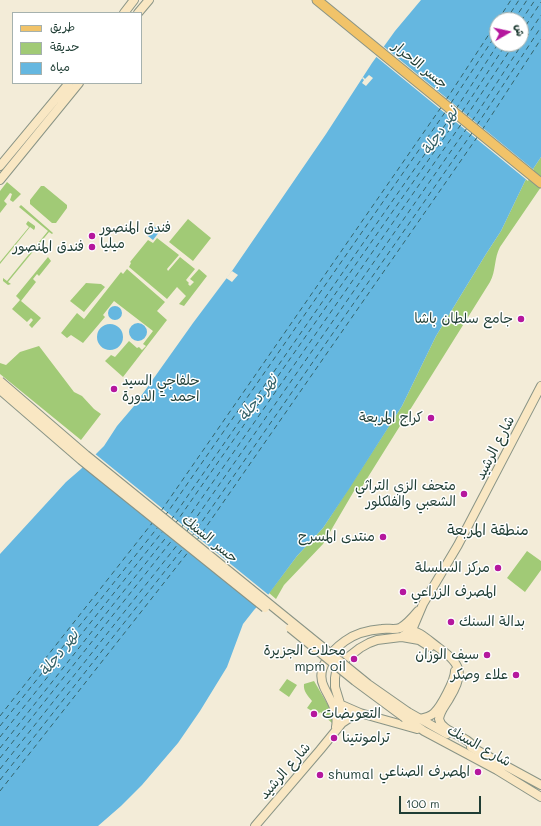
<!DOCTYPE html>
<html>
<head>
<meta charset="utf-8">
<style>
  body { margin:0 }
  #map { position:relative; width:541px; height:826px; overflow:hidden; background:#f3ecd8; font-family:Mali,"Playpen Sans Arabic",sans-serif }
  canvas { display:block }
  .legend { position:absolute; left:12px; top:12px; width:130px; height:72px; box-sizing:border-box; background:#fff; border:1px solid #a5b1ae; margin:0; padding:5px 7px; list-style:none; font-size:12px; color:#1f3d34 }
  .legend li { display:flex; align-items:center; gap:8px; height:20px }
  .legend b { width:20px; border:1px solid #a5b1ae }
  .north { position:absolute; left:489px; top:12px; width:40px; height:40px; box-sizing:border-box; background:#fff; border:1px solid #a5b1ae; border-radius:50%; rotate:81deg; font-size:11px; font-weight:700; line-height:16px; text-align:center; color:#1f3d34 }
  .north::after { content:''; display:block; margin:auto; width:14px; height:18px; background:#b5179e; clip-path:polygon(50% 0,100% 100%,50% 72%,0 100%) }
  .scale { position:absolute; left:399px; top:796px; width:82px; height:18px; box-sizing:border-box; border:2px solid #1f3d34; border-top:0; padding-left:5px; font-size:12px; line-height:14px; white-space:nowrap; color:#1f3d34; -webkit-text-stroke:3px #fff; paint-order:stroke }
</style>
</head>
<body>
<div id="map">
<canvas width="541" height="826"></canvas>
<ul class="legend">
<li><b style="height:5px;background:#f1c369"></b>طريق</li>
<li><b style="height:11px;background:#a1ca76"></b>حديقة</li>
<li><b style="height:11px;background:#65b7e0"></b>مياه</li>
</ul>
<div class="north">ش</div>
<div class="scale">100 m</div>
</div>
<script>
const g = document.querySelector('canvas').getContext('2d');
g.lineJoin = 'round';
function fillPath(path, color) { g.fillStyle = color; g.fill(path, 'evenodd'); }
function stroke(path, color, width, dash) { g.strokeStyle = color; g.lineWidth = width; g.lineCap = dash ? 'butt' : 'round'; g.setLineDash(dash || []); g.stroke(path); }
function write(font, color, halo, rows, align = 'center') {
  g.font = font + ' Mali,"Playpen Sans Arabic",sans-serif'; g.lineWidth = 3; g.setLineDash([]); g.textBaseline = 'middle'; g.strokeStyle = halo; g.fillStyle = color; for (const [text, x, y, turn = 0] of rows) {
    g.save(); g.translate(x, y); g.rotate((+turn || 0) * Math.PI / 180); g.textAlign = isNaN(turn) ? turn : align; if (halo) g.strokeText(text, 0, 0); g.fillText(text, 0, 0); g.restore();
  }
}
const green = new Path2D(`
  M 541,157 L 541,187 L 500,247 C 494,258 496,271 490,282 L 358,493 L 354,491 L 323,544 L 284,585 L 276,599 L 269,593 L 297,556 L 323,528 L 402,406 L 436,336 L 486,254 L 501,231 L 525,181 Z
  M 7,182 L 21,194 L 13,202 L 10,200 L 12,194 L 10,193 L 4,201 L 7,204 L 0,213 L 0,191 Z
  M 41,186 L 44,186 L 67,205 L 67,208 L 56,223 L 52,223 L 30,204 L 30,200 Z
  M 21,205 L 53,233 L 52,234 L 49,232 L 8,282 L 11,284 L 8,285 L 3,281 L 3,278 L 7,281 L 48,231 L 19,207 Z
  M 188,219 L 211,238 L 193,261 L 169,242 Z
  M 28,221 L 35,226 L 35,228 L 34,230 L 30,227 L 0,264 L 0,262 L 29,227 L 26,224 Z
  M 157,238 L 179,255 L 167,269 L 168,271 L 180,257 L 195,269 L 186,280 L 189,283 L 188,284 L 190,286 L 194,282 L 190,279 L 199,269 L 207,276 L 184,306 L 179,304 L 186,296 L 177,287 L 167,299 L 129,267 L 131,263 L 130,262 L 148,240 L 153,243 Z
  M 48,257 L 51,261 L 39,276 L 37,274 L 33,279 L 36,282 L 21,301 L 41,318 L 32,328 L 29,325 L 33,320 L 31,318 L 27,322 L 12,309 L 20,300 L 16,296 Z
  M 127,269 L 165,302 L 157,311 L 167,320 L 123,377 L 105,361 L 111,355 L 115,357 L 129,341 L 137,348 L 139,347 L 142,350 L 146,346 L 143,344 L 153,331 L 114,301 L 103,315 L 105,317 L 83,343 L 71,335 L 67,338 L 61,333 L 77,313 L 84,319 L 121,272 L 123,274 Z
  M 86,283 L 101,284 L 105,287 L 84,312 L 70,301 Z
  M 39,346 L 74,392 L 82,396 L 94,409 L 101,414 L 81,440 L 0,374 L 0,363 L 6,365 L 20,352 Z
  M 527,551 L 541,561 L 541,570 L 525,592 L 507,578 Z
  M 287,679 L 297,685 L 289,697 L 279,690 Z
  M 314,681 L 331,710 L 334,720 L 332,723 L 320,712 L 318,715 L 307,708 L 312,701 C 308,696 303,691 304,684 Z`);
const water = new Path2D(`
  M 421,0 L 541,0 L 541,157 L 525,181 L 501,231 L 486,254 L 436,336 L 402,406 L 349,489 L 323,528 L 297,556 L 268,595 L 254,610 L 243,624 L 227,667 L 200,711 L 178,743 L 142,785 L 121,806 L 98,826 L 0,826 L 0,554 L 66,482 L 81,469 L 104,446 L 117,426 L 134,406 L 193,323 L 232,271 L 326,134 L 372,63 L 395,31 ZM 497,20 L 521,20 L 521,44 L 497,44 Z
  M 151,224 L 160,231 L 153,240 L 144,233 Z
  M108 313a7 7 0 1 1 14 0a7 7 0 1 1-14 0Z
  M129 332a9 9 0 1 1 18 0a9 9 0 1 1-18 0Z
  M97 337a13 13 0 1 1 26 0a13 13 0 1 1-26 0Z`);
const pier = new Path2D(`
  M 382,45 L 534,170 L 528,181 L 374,55 Z
  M 369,75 L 373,78 L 366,86 L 362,83 L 364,80 L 362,78 L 363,77 L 365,79 Z
  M 232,271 L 238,275 L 232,282 L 226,278 Z
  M 94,453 L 270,596 L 258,608 L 83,464 Z`);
const ferry = new Path2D(`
  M 498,20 L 511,0
  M 506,20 L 519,0
  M 514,20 L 527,0
  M 521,21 L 535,0
  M 521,33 L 541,2
  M 446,100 L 497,22
  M 451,103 L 497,33
  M 456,109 L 498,44
  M 462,112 L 506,44
  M 466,117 L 514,44
  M 472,121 L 541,15
  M 477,125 L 541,27
  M 482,130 L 541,39
  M 161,511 L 442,106
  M 165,516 L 446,111
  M 171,520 L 452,115
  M 175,524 L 457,119
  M 181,528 L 462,123
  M 187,531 L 467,128
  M 192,536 L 472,133
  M 197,540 L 478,136
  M 0,716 L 153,522
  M 0,726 L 158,527
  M 0,737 L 163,531
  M 0,748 L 168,535
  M 0,758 L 173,539
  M 0,769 L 178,544
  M 0,780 L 184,547
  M 0,791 L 189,551`);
const secondary = new Path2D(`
  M 124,13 L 134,0
  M 138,13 L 149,0
  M 0,166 L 69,83
  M 0,180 L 79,83
  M 407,629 C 420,631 429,641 439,648 C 463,665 464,675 449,699 C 445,706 440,711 439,719 C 442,733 468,735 475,749
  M 402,637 L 419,640 L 430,647
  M 337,703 L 360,713 L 417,729
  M 408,712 L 447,734
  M 405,718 L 424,731 L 497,770 L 541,797
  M 419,719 C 424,718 430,717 434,713 C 441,707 455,680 455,671
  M 342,723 L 351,717 L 360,713
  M 336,727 C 339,711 330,700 324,687 C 315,669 331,651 345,641 C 356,633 368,630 382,629 C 387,628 395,630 400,628 C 407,624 413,617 418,611
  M 471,747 L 541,785
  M 255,826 L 320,750 L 342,723 L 342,710 L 335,687 L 335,678 L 336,672 L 347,658 L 360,648 L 369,643 L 377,640 L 401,637 L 412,630 L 423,604 L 458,545 L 541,386`);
const primary = new Path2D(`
  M 317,0 L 541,183`);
const secondaryBridge = new Path2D(`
  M 0,381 L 86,455 L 368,684 L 408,712
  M 0,390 L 81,460 L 265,608
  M 290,628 L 355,681 L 405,718`);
const markers = [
  [92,236,4,"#b5179e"],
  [92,247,4,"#b5179e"],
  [521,319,4,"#b5179e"],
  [114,389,4,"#b5179e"],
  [431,418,4,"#b5179e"],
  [464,494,4,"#b5179e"],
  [383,537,4,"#b5179e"],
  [498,568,4,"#b5179e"],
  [403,592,4,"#b5179e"],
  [451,622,4,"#b5179e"],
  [487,655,4,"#b5179e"],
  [354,659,4,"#b5179e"],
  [516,675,4,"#b5179e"],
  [314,714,4,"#b5179e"],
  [334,738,4,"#b5179e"],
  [478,772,4,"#b5179e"],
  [320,775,4,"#b5179e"]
];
const streetNames = [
  ["جسر الاحرار",420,65,39],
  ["شارع الرشيد",495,448,-63],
  ["جسر السنك",210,539,39],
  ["شارع السنك",479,746,29],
  ["شارع الرشيد",285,771,-49]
];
const poiNames = [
  ["فندق المنصور",100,228,"left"],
  ["ميليا",100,244,"left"],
  ["فندق المنصور",84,247],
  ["جامع سلطان باشا",513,319],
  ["حلفاجي السيد",122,381,"left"],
  ["احمد - الدورة",122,397,"left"],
  ["كراج المربعة",423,418],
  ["متحف الزي التراثي",456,486],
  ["الشعبي والفلكلور",456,502],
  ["منتدى المسرح",375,537],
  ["مركز السلسلة",490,568],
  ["المصرف الزراعي",411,592,"left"],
  ["بدالة السنك",459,622,"left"],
  ["محلات الجزيرة",346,651],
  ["mpm oil",346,667],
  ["سيف الوزان",479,655],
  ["علاء وصكر",508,675],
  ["التعويضات",322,714,"left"],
  ["ترامونتينا",342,738,"left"],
  ["المصرف الصناعي",470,772],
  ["shumal",328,775,"left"]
];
const waterNames = [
  ["نهر دجلة",440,131,-57],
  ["نهر دجلة",258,398,-52],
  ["نهر دجلة",59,653,-52]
];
const neighbourhoodNames = [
  ["منطقة المربعة",488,530]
];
fillPath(green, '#a1ca76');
fillPath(water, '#65b7e0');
fillPath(pier, '#f3ecd8');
stroke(ferry, '#346268', 1, [5, 4]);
stroke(secondary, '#899486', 10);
stroke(primary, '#899486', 11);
stroke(secondary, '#f9e7c3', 8);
stroke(primary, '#f1c369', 9);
stroke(secondaryBridge, '#899486', 10, []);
stroke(secondaryBridge, '#f9e7c3', 8);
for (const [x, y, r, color] of markers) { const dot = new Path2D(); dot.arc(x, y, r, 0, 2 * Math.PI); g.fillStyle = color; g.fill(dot); stroke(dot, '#fff', 1.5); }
write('14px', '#1f3d34', '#fff', streetNames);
write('14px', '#1f3d34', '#fff', poiNames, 'right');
write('italic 15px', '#346268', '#fff', waterNames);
write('15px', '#1f3d34', '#fff', neighbourhoodNames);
</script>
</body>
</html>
